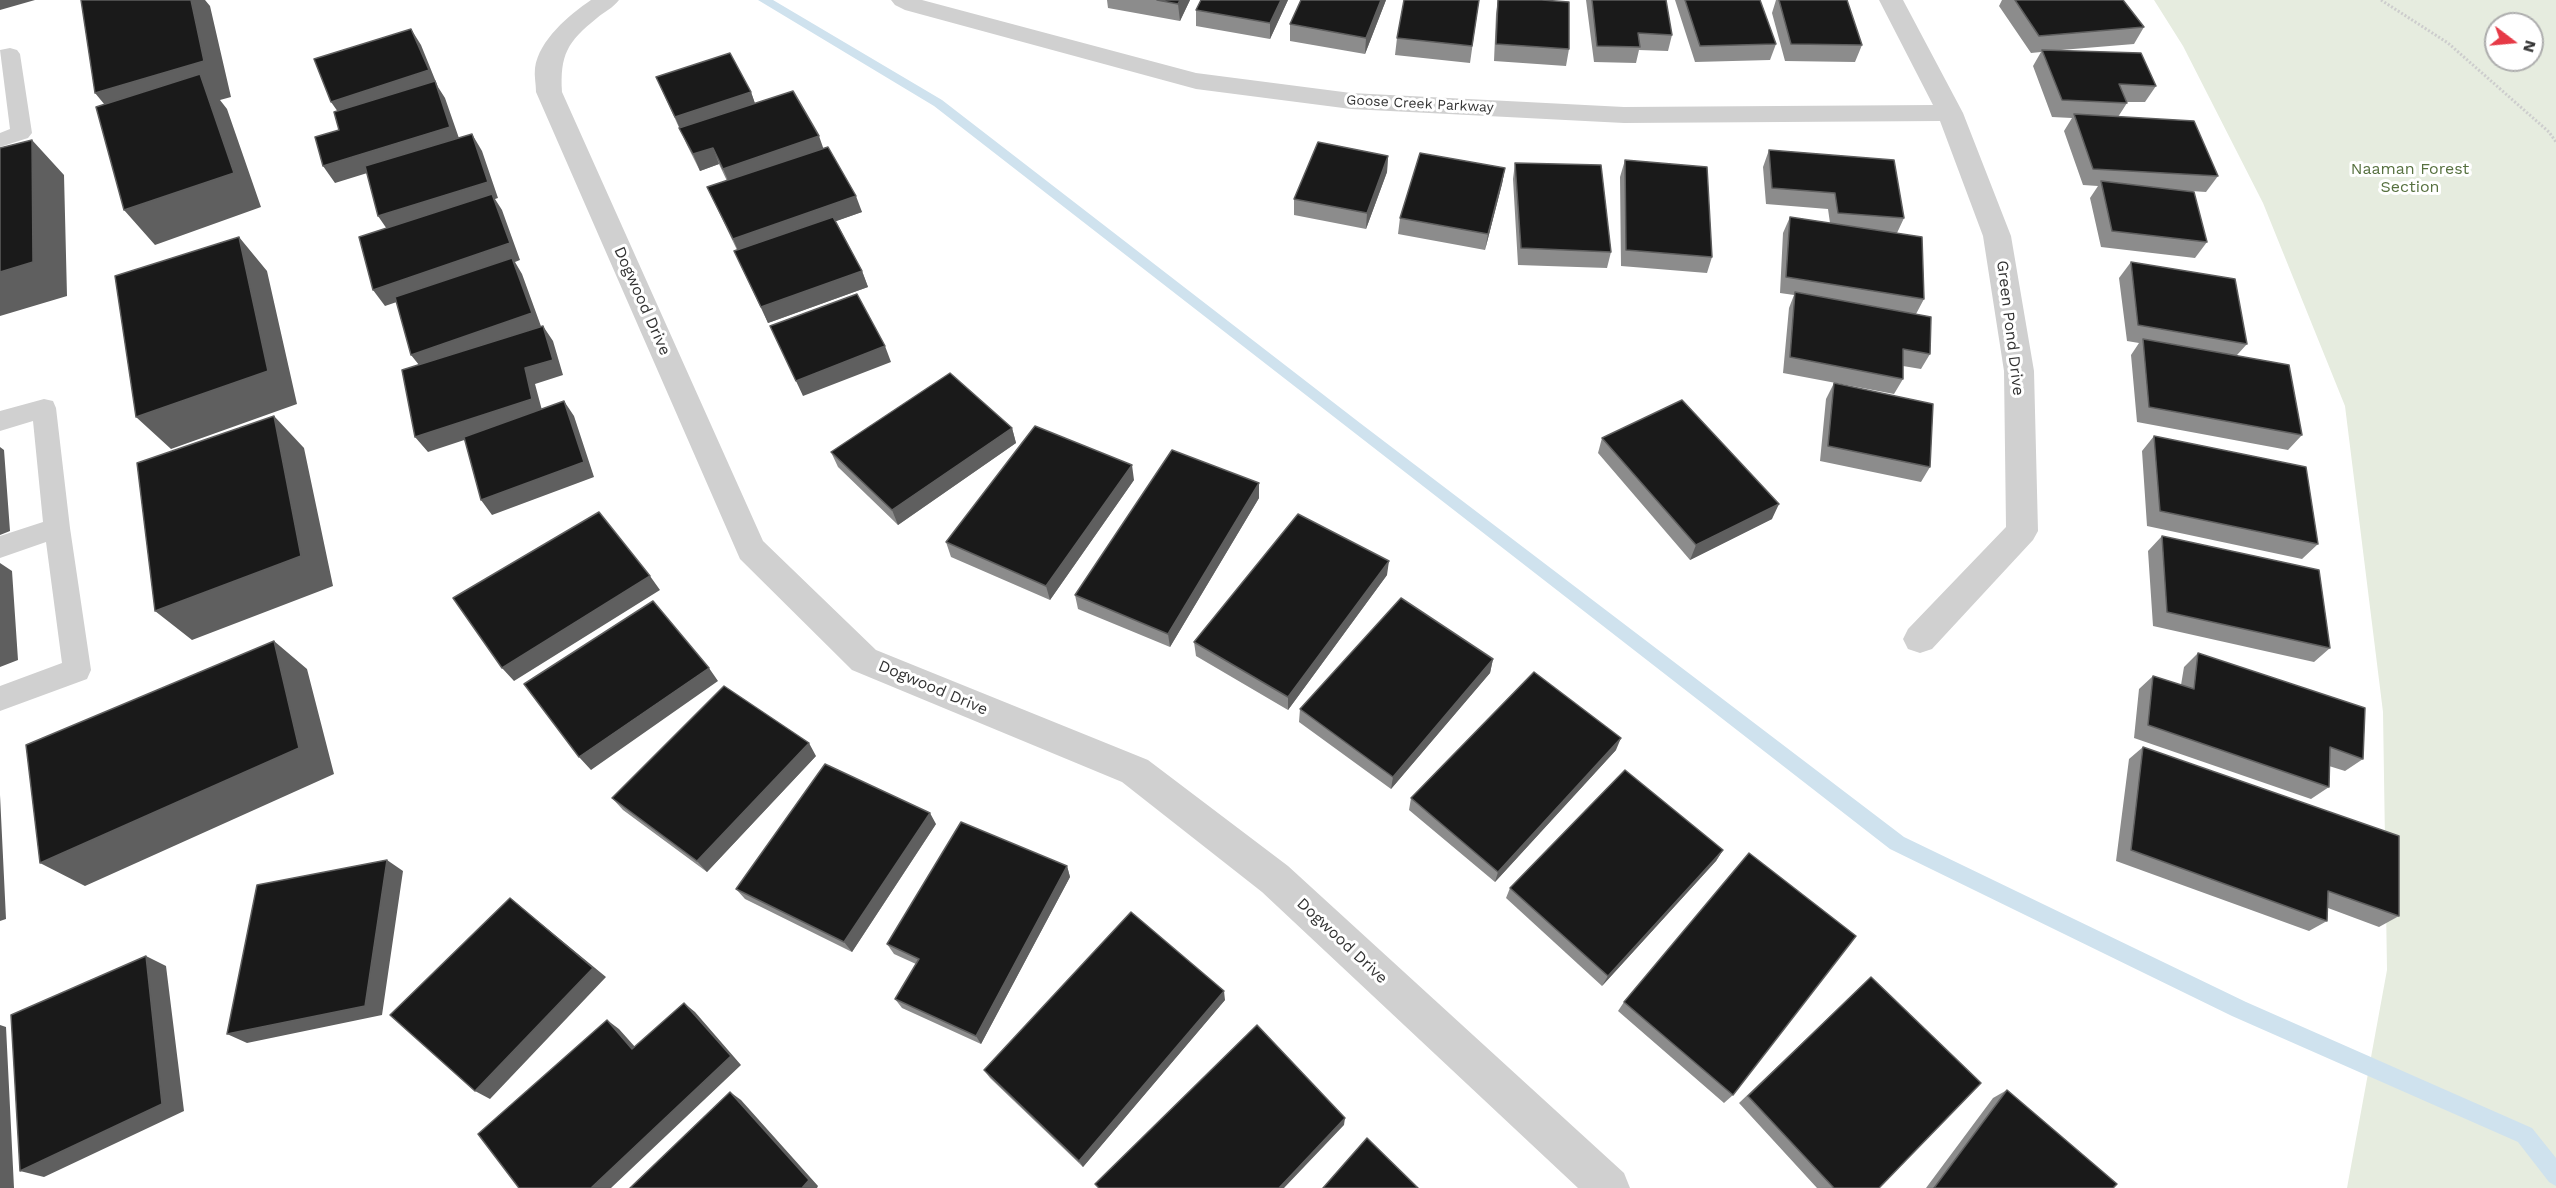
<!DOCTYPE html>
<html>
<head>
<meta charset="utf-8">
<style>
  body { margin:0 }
  #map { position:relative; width:2556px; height:1188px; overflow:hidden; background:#fff; font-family:"Work Sans",sans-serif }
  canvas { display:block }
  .north { position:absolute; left:2484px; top:12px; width:60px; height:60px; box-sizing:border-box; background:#fff; border:2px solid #adadad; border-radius:50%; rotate:106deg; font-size:16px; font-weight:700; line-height:24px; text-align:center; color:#333 }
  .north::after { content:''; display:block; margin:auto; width:21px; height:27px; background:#e63946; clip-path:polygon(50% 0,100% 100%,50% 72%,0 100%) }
</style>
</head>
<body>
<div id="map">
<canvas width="2556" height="1188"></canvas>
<div class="north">N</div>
</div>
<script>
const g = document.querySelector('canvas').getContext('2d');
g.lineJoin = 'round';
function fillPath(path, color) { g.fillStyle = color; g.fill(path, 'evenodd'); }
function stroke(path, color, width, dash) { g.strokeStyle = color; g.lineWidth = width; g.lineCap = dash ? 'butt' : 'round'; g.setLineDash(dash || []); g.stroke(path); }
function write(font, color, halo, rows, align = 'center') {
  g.font = font + ' "Work Sans",sans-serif'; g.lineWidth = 6; g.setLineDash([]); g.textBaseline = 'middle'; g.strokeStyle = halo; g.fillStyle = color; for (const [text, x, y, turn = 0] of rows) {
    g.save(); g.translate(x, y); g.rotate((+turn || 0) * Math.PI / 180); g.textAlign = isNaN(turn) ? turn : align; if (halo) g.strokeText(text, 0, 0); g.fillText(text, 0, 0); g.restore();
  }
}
const green = new Path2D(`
  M 2154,0 L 2556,0 L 2556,1188 L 2347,1188 L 2387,970 L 2383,712 L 2345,406 L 2263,203 L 2183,46 ZM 2496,24 L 2532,24 L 2532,60 L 2496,60 Z`);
const stream = new Path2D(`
  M 758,0 L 773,0 L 942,100 L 1360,423 L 1904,837 L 2246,1002 L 2532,1128 L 2556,1158 L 2556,1186 L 2549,1182 L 2518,1142 L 2232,1016 L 1890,849 L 934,106 Z`);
const path = new Path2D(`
  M 2381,0 L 2448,43 L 2549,132 L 2556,142`);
const service = new Path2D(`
  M 10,48 L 17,50 L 20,54 L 32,133 L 28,138 L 0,147 L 0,133 L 10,129 L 0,50 Z
  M 44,399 L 53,401 L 56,408 L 70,528 L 91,670 L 87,679 L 0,711 L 0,686 L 62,663 L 46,542 L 0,558 L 0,536 L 43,522 L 33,421 L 0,431 L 0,411 Z`);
const minor = new Path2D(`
  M 591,0 L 619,0 C 613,8 604,12 597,18 C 567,42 560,55 562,92 L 763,541 L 876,650 L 1148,760 L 1288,866 L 1624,1173 L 1630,1188 L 1578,1188 L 1262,892 L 1122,782 L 852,670 L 740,559 L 536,92 C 536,84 534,76 535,68 C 539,40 569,15 591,0 Z
  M 891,0 L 922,0 L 1196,73 L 1351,93 L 1624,107 L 1933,105 L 1879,0 L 1903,0 L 1963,113 L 2011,236 L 2034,371 L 2038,531 L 2033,540 L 1932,649 L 1920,653 L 1908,649 L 1903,639 L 1908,629 L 2006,527 L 2004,371 L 1983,236 L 1940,121 L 1624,123 L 1351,109 L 1196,89 L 905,10 L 895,5 Z`);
const wall = new Path2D(`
  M 1107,0 L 1190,0 L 1180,21 L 1108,8 Z
  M 1201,0 L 1288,0 L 1270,39 L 1196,26 L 1196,10 Z
  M 1386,0 L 1365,54 L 1290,41 L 1290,24 Z
  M 1479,0 L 1470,63 L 1395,55 L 1397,38 Z
  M 1498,0 L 1569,49 L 1566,66 L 1494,61 L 1496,14 Z
  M 1586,0 L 1666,0 L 1672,35 L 1668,51 L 1639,50 L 1636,63 L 1594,62 Z
  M 1675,0 L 1760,0 L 1776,44 L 1770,60 L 1695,62 Z
  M 1776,0 L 1847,0 L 1862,45 L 1855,62 L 1785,61 L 1772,13 Z
  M 2002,0 L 2123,0 L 2144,27 L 2134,44 L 2061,50 L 2156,86 L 2145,102 L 2127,102 L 2127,103 L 2118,117 L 2218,176 L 2206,192 L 2191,191 L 2207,242 L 2195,258 L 2101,247 L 2090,198 L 2098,186 L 2083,185 L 2064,131 L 2072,118 L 2052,117 L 2033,66 L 2041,52 L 2031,53 L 1999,6 Z
  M 656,77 L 751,92 L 755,104 L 823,148 L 862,212 L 836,221 L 862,271 L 868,287 L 768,323 L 734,251 L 737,250 L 707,187 L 727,181 L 719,164 L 700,171 L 687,145 Z
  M 1769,150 L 1904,218 L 1897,233 L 1924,299 L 1916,314 L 1930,354 L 1921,369 L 1903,366 L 1903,379 L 1894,394 L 1783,373 L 1789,308 L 1794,295 L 1780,293 L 1783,233 L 1790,217 L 1830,223 L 1828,209 L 1766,204 L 1763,167 Z
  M 1388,156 L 1387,172 L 1366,229 L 1294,215 L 1294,199 Z
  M 1625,160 L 1712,257 L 1707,273 L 1621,266 L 1620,177 Z
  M 1515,163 L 1611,252 L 1607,268 L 1518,265 L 1513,179 Z
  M 1505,168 L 1502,184 L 1485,250 L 1398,234 L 1400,218 Z
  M 2131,262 L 2247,344 L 2237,355 L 2302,435 L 2288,450 L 2137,422 L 2131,355 L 2139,343 L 2127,341 L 2119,278 Z
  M 1834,383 L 1930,467 L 1921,482 L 1820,461 L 1826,399 Z
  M 1012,428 L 1016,443 L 898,525 L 838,467 L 831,452 Z
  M 2154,436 L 2318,544 L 2302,559 L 2147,526 L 2142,451 Z
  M 1602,438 L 1772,519 L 1690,560 L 1598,453 Z
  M 1134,480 L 1050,600 L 951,557 L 946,542 Z
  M 1259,483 L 1259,498 L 1170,647 L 1078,609 L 1075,595 Z
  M 2162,536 L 2330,648 L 2314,662 L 2153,626 L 2148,551 Z
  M 1387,575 L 1288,710 L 1196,656 L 1194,642 Z
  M 2198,653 L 2363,759 L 2345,771 L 2329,766 L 2329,787 L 2311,799 L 2134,738 L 2139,689 L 2153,676 L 2181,685 L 2184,667 Z
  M 1493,659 L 1490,673 L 1391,789 L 1299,722 L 1300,709 Z
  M 2143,747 L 2399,916 L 2379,927 L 2328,908 L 2327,921 L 2309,931 L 2116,861 L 2129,759 Z
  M 1616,750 L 1495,882 L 1409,810 L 1411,798 Z
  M 816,756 L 707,872 L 623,810 L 612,798 Z
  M 936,824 L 852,952 L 745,899 L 736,889 Z
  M 1723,850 L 1716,861 L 1602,986 L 1506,898 L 1510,888 Z
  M 1067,866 L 1070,877 L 981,1044 L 902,1008 L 895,999 L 916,964 L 894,954 L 887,944 Z
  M 1871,977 L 1879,1188 L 1817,1188 L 1739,1103 Z
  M 1225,1000 L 1083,1167 L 990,1078 L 984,1070 Z
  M 1624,1002 L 1733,1095 L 1724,1103 L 1618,1011 Z
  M 2007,1090 L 2113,1188 L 1926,1188 L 1993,1098 Z`);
const shadedWall = new Path2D(`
  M 0,0 L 35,0 L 0,10 Z
  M 191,0 L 205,0 L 210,6 L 231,97 L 220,100 L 227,109 L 261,207 L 155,245 L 124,210 L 124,128 L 95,93 Z
  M 1180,0 L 1190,0 L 1180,21 L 1178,4 Z
  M 1281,0 L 1288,0 L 1270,39 L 1270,23 Z
  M 1381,0 L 1386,0 L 1365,54 L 1366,38 Z
  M 411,29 L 421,45 L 438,87 L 445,98 L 461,144 L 335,183 L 323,166 L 450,127 L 343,119 L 331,102 Z
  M 751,92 L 757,109 L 682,133 L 675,117 Z
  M 472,134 L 482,151 L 498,198 L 495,199 L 502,210 L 520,260 L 515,262 L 522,274 L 542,329 L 423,370 L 411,355 L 514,262 L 385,306 L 373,290 L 389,232 L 378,216 Z
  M 819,136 L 825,153 L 730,185 L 723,169 Z
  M 32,140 L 64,175 L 67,296 L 0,316 L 0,272 Z
  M 713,148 L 719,164 L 700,171 L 693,154 Z
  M 1388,156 L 1387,172 L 1366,229 L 1367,213 Z
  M 1505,168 L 1502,184 L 1485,250 L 1488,234 Z
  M 856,196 L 862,212 L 740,255 L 733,239 Z
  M 239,237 L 267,271 L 297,404 L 171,449 L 136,417 Z
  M 862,271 L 868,287 L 768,323 L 761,307 Z
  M 543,326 L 553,341 L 563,375 L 535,384 L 543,414 L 428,452 L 415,437 L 525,368 Z
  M 885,346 L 891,362 L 803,396 L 796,381 Z
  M 564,401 L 574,416 L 594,477 L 492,515 L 481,500 Z
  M 274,416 L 304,448 L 333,586 L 192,640 L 155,611 Z
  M 1012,428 L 1016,443 L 898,525 L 892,510 Z
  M 0,447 L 4,450 L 10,531 L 0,535 Z
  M 1132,465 L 1134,480 L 1050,600 L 1046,586 Z
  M 1259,483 L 1259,498 L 1170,647 L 1168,634 Z
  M 1779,504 L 1772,519 L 1690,560 L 1696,545 Z
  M 1389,561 L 1387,575 L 1288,710 L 1288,697 Z
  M 0,563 L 12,571 L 18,660 L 0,667 Z
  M 650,576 L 660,590 L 514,681 L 502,668 Z
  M 274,641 L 307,669 L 334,774 L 85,886 L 40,863 Z
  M 1493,659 L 1490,673 L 1391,789 L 1393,777 Z
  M 709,668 L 718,681 L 591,770 L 579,757 Z
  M 1621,738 L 1616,750 L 1495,882 L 1498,872 Z
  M 809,743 L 816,756 L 707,872 L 697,861 Z
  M 0,795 L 6,919 L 0,921 Z
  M 930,813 L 936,824 L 852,952 L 844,942 Z
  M 1723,850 L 1716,861 L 1602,986 L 1608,976 Z
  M 387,860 L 403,871 L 382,1015 L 247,1043 L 227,1034 Z
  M 1067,866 L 1070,877 L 981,1044 L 976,1036 Z
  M 510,898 L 606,977 L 490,1099 L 475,1091 Z
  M 146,956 L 166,966 L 184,1111 L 44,1177 L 20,1171 Z
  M 1224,991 L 1225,1000 L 1083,1167 L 1079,1161 Z
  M 684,1003 L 695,1012 L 741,1065 L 611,1188 L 591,1188 Z
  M 607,1020 L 619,1029 L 644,1057 L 632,1049 Z
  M 0,1025 L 6,1027 L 14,1188 L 0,1188 Z
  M 730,1092 L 741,1100 L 818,1186 L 817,1188 L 802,1188 Z
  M 1345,1118 L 1344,1125 L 1284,1188 L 1279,1188 Z`);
const building = new Path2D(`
  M 81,0 L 191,0 L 204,61 L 95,93 Z
  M 1157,0 L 1180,0 L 1178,4 Z
  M 1201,0 L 1281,0 L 1270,23 L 1196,10 Z
  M 1301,0 L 1381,0 L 1366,38 L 1290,24 Z
  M 1404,0 L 1479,0 L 1472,46 L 1397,38 Z
  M 1498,0 L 1542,0 L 1569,2 L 1569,49 L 1496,44 Z
  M 1592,0 L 1666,0 L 1672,35 L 1638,33 L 1640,47 L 1597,46 Z
  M 1685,0 L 1760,0 L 1776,44 L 1700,46 Z
  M 1779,0 L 1847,0 L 1862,45 L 1791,44 Z
  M 2015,0 L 2123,0 L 2144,27 L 2039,36 Z
  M 411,29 L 429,70 L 331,102 L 314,59 Z
  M 2042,50 L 2141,53 L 2156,86 L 2119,84 L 2127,103 L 2062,100 Z
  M 730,53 L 751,92 L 675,117 L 656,77 Z
  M 200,74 L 234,173 L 124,210 L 96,107 Z
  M 435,81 L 450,127 L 323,166 L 315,137 L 339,130 L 334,112 Z
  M 793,91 L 819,136 L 723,169 L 713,148 L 693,154 L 679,128 Z
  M 2074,114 L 2194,121 L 2218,176 L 2093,169 Z
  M 472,134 L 488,182 L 378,216 L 365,166 Z
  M 32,140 L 33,262 L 0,272 L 0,148 Z
  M 1318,142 L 1388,156 L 1367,213 L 1294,199 Z
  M 828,147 L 856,196 L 733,239 L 707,187 Z
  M 1769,150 L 1894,160 L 1904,218 L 1838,213 L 1835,193 L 1772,188 Z
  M 1420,153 L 1505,168 L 1488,234 L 1400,218 Z
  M 1625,160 L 1707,167 L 1712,257 L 1626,250 Z
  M 1515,163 L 1601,165 L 1611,252 L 1521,248 Z
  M 2101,181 L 2194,192 L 2207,242 L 2112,231 Z
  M 492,194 L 510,243 L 373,290 L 359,237 Z
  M 833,217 L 862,271 L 761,307 L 734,251 Z
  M 1790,217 L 1922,237 L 1924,299 L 1786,277 Z
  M 239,237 L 268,371 L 136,417 L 115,276 Z
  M 512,258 L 532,313 L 411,355 L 395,297 Z
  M 2131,262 L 2235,279 L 2247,344 L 2138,325 Z
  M 1795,292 L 1931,317 L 1930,354 L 1903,349 L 1903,379 L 1790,357 Z
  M 857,294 L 885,346 L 796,381 L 770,326 Z
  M 543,326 L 553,360 L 525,368 L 532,399 L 415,437 L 402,370 Z
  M 2143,339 L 2289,365 L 2302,435 L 2149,407 Z
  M 950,373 L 1012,428 L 892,510 L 831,452 Z
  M 1834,383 L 1933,404 L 1930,467 L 1828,446 Z
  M 1682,400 L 1779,504 L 1696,545 L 1602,438 Z
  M 564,401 L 584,462 L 481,500 L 464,437 Z
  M 274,416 L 301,556 L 155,611 L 137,463 Z
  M 1035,426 L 1132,465 L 1046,586 L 946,542 Z
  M 2154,436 L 2306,467 L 2318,544 L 2160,511 Z
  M 1172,450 L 1259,483 L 1168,634 L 1075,595 Z
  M 599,512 L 650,576 L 502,668 L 453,598 Z
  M 1298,514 L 1389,561 L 1288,697 L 1194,642 Z
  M 2162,536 L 2319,570 L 2330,648 L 2167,612 Z
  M 1401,598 L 1493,659 L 1393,777 L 1300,709 Z
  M 653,601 L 709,668 L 579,757 L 524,684 Z
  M 274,641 L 299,748 L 40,863 L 26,745 Z
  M 2198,653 L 2365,708 L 2363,759 L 2330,747 L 2329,787 L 2148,725 L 2153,676 L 2194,689 Z
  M 1534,672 L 1621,738 L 1498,872 L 1411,798 Z
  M 724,686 L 809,743 L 697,861 L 612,798 Z
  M 2143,747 L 2399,836 L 2399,916 L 2328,891 L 2327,921 L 2131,850 Z
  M 825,764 L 930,813 L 844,942 L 736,889 Z
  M 1625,770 L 1723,850 L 1608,976 L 1510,888 Z
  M 961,822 L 1067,866 L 976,1036 L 895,999 L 919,959 L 887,944 Z
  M 1749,853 L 1856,936 L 1733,1095 L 1624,1002 Z
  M 387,860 L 365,1006 L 227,1034 L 257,885 Z
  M 510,898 L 593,968 L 475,1091 L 390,1015 Z
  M 1131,912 L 1224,991 L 1079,1161 L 984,1070 Z
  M 146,956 L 162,1104 L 20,1171 L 11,1015 Z
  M 1871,977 L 1981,1083 L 1879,1188 L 1834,1188 L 1748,1096 Z
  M 684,1003 L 731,1056 L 591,1188 L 519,1188 L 478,1134 L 607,1020 L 632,1049 Z
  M 1257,1025 L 1345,1118 L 1279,1188 L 1099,1188 L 1095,1184 Z
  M 2007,1090 L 2117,1184 L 2113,1188 L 1934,1188 Z
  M 730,1092 L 809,1180 L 802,1188 L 630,1188 Z
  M 1367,1138 L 1418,1188 L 1323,1188 Z`);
const farStreetnames = [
  ["Goose Creek Parkway",1420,104,3]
];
const parkNames = [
  ["Naaman Forest",2410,169],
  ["Section",2410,187]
];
const streetNames = [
  ["Dogwood Drive",642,301,66],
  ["Green Pond Drive",2010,328,83],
  ["Dogwood Drive",933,688,23],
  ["Dogwood Drive",1342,941,43]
];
fillPath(green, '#e6ecdf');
fillPath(stream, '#cfe2ee');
stroke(path, '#cdcdcd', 3, [2, 2]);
fillPath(service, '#d0d0d0');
fillPath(minor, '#d0d0d0');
fillPath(wall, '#8c8c8c');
fillPath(shadedWall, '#5f5f5f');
fillPath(building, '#1a1a1a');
stroke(building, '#5f5f5f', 1.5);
write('14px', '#333', '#fff', farStreetnames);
write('16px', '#56703f', '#fff', parkNames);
write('16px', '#333', '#fff', streetNames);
</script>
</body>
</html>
